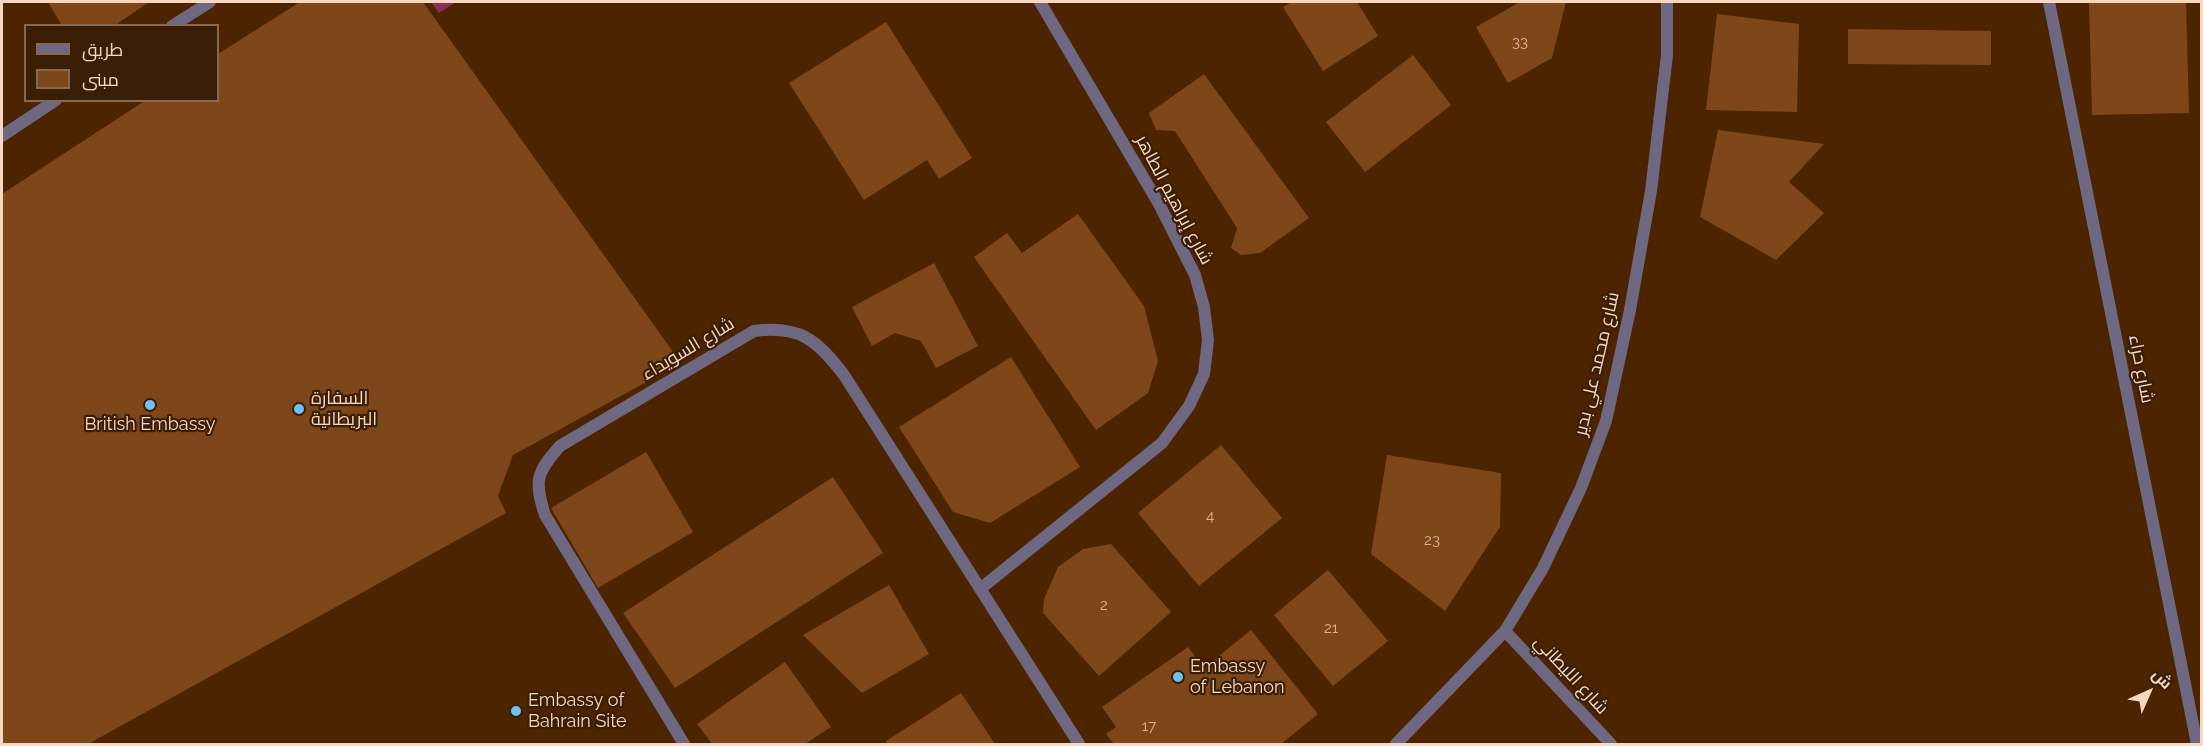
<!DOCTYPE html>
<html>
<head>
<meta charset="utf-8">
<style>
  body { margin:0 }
  #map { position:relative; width:2203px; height:746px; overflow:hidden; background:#4d2400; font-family:Raleway,Cairo,sans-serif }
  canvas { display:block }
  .frame { position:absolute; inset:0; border:3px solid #f8d7c1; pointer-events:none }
  .legend { position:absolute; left:24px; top:24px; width:195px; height:78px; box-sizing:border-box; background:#3b1e06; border:2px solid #876851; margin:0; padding:8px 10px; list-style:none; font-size:18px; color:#f8d7c1 }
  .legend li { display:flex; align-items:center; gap:12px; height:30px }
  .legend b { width:30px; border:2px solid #876851 }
  .north { position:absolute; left:2119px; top:662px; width:60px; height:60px; -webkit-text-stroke:4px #3b1e06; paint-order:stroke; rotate:45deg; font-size:16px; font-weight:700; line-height:24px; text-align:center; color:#f8d7c1 }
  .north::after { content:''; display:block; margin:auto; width:21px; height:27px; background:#f8d7c1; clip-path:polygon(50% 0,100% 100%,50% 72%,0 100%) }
</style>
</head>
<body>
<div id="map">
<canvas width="2203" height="746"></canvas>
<div class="frame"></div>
<ul class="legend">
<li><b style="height:8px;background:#6f6883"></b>طريق</li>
<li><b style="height:16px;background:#7e471a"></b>مبنى</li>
</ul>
<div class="north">ش</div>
</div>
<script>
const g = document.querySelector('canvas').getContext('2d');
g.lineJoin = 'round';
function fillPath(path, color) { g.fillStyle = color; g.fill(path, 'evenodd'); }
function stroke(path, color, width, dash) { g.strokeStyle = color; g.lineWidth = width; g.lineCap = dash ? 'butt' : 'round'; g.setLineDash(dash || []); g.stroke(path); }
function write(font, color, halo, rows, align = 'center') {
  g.font = font + ' Raleway,Cairo,sans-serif'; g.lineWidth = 4.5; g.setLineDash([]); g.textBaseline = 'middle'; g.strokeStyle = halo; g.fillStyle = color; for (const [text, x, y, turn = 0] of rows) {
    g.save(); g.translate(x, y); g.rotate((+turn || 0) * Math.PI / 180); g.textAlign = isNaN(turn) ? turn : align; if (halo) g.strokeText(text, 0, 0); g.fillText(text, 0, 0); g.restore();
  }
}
const green = new Path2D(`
  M 431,2 L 456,2 L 439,13 Z`);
const building = new Path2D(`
  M 48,2 L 149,2 L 114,26 L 62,26 Z
  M 300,2 L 423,2 L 681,363 L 513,455 L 498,496 L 506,513 L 88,744 L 2,744 L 2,194 L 146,100 L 218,100 L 218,54 Z
  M 1292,2 L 1357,2 L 1378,36 L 1323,71 L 1283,7 Z
  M 1520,2 L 1566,2 L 1552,58 L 1508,83 L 1476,27 Z
  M 2089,2 L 2186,2 L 2189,113 L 2092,115 Z
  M 1717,14 L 1799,24 L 1797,112 L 1706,110 Z
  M 886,22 L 972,158 L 939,179 L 927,160 L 864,200 L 789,83 Z
  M 1848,29 L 1991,31 L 1991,65 L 1848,64 Z
  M 1413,55 L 1451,105 L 1365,172 L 1326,122 Z
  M 1204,74 L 1309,218 L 1260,253 L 1241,255 L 1231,248 L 1237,228 L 1175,131 L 1156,130 L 1149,113 Z
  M 1718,130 L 1824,144 L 1789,182 L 1824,213 L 1776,260 L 1700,217 Z
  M 1078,214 L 1144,306 L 1158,361 L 1148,393 L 1096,430 L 974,257 L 1007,233 L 1022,253 Z
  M 934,263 L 978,346 L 936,368 L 921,341 L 895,333 L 872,346 L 852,307 Z
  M 1011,357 L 1080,467 L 990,523 L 953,512 L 899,427 Z
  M 1221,445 L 1282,518 L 1199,586 L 1138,513 Z
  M 646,452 L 693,532 L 598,588 L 551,508 Z
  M 1387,455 L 1501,473 L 1500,527 L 1445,611 L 1371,554 Z
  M 833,477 L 883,553 L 675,688 L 623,613 Z
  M 1111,544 L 1171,612 L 1099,676 L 1043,613 L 1044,599 L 1058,567 L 1083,549 Z
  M 1328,570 L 1388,641 L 1333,686 L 1274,615 Z
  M 889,585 L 929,654 L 862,693 L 803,635 Z
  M 1251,630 L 1318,714 L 1281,744 L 1114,744 L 1106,734 L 1116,727 L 1102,707 L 1188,647 L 1204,668 Z
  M 785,662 L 831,727 L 805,744 L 712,744 L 697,724 Z
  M 961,693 L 995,744 L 888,744 L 886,741 Z`);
const minor = new Path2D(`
  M 2049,2 L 2197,744
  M 172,26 L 210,2
  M 2,136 L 56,100
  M 980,589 L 1162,443 L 1189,406 L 1204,374 L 1208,340 L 1204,307 L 1195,275 L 1159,204 L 1040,2
  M 1505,631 L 1611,744
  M 684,744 L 545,515 C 534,481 536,473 560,446 L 754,331 C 800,325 817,340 844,375 L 1079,744`);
const tertiary = new Path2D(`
  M 1396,744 L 1505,631 L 1543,568 L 1581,488 L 1606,421 L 1630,310 L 1651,191 L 1667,55 L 1667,2`);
const markers = [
  [150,405,6,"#6ec2f3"],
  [299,409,6,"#6ec2f3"],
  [1178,677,6,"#6ec2f3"],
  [516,711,6,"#6ec2f3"]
];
const numberNames = [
  ["33",1520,42],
  ["4",1210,516],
  ["23",1432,540],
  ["2",1104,605],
  ["21",1331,628],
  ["17",1149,726]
];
const streetNames = [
  ["شارع إبراهيم الطاهر",1174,200,62],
  ["شارع السويداء",688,349,-31],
  ["شارع محمد علي بدير",1597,364,-77],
  ["شارع حراء",2141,369,79],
  ["شارع الليطاني",1571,675,47]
];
const poiNames = [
  ["السفارة",311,399],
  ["البريطانية",311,420],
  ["British Embassy",150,425,"center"],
  ["Embassy",1190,667],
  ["of Lebanon",1190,688],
  ["Embassy of",528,701],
  ["Bahrain Site",528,722]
];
fillPath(green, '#8a2f57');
fillPath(building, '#7e471a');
stroke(minor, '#6f6883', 12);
stroke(tertiary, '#6f6883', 12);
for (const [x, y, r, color] of markers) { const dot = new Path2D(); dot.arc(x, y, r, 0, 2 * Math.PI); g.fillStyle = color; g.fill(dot); stroke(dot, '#3b1e06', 2); }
write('15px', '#dab397', null, numberNames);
write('18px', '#f8d7c1', '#3b1e06', streetNames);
write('18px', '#f8d7c1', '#3b1e06', poiNames, 'left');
</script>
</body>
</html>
